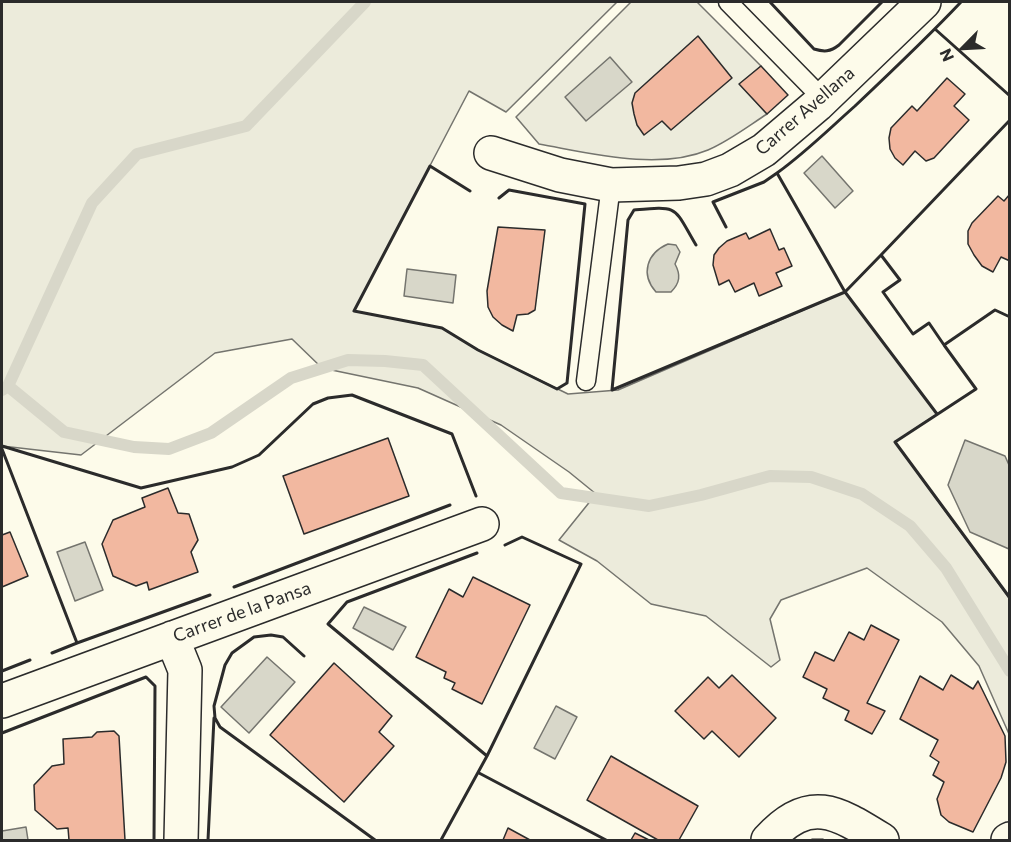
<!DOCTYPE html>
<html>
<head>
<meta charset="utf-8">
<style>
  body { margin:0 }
  #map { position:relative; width:1011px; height:842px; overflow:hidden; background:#fdfbea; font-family:Commissioner,sans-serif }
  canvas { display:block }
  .frame { position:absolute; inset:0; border:3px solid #2b2b2b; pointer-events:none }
  .north { position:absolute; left:933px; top:18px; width:60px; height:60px; -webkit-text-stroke:4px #fdfbea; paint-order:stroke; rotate:246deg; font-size:16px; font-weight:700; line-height:24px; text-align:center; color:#2b2b2b }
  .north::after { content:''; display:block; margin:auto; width:21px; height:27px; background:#2b2b2b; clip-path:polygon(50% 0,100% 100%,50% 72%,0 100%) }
</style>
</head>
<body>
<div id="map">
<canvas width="1011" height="842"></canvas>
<div class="frame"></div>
<div class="north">N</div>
</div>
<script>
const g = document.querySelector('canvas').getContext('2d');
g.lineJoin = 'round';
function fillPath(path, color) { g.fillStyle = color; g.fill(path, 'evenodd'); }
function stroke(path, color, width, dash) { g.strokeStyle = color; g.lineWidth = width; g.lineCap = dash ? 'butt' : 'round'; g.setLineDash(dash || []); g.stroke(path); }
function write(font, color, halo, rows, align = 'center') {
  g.font = font + ' Commissioner,sans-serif'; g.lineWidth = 4.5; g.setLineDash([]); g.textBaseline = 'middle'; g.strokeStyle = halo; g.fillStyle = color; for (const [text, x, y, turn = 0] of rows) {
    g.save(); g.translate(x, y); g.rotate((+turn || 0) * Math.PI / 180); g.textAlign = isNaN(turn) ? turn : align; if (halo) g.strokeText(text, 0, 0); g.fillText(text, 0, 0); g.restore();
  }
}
const green = new Path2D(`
  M 2,2 L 617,2 L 506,112 L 469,91 L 354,311 L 442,328 L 478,350 L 568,394 L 618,390 L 845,292 L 937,414 L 895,442 L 1009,598 L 1009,734 L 979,666 L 942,622 L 867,568 L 781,600 L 770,619 L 780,660 L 771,667 L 706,616 L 651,604 L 597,561 L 559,540 L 596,494 L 569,472 L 501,425 L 418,388 L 322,368 L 292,339 L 215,353 L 81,455 L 2,446 Z
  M 631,2 L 697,2 L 761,66 L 740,84 L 767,114 C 747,127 729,141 708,150 C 658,171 590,153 539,144 L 516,117 Z`);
const water = new Path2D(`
  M 610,57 L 632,82 L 586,121 L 565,97 Z
  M 822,156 L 853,191 L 835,208 L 804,173 Z
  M 668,244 L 676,245 L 680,252 L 675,264 C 681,275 680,283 671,292 L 656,292 C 640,274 647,253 668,244 Z
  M 407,269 L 456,275 L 453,303 L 404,296 Z
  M 965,440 L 1005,456 L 1009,465 L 1009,549 L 970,532 L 948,485 Z
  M 85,542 L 103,590 L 75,601 L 57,552 Z
  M 364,607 L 406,627 L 393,650 L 353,628 Z
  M 267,657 L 295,682 L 249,733 L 221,707 Z
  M 556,706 L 577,717 L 555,759 L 534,748 Z
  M 26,827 L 28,840 L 2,840 L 2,831 Z`);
const stream = new Path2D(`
  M 8,386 L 92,203 L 137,154 L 246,126 L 365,2
  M 2,390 L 8,386 L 64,432 L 134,447 L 169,449 L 211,433 L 291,378 L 348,360 L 385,361 L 423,365 L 561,493 L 649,506 L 701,495 L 770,476 L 811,477 L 862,494 L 910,526 L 946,568 L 1010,671`);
const building = new Path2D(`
  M 698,36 L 732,78 L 671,130 L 662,121 L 644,135 L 637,125 L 634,114 L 632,103 L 635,93 Z
  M 761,66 L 788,95 L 767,114 L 739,84 Z
  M 947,78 L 965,94 L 954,106 L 969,120 L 934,158 L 926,161 L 915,151 L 903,165 L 895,158 L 890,149 L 889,138 L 891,128 L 912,106 L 917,111 Z
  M 1010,194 L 1010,261 L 1001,257 L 993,272 L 982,266 L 974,255 L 968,244 L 968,231 L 972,223 L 998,196 L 1004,201 Z
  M 498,227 L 545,230 L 535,310 L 528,314 L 517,315 L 513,331 L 502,325 L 493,317 L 488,307 L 487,291 Z
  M 770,229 L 779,250 L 784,248 L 792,266 L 776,273 L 782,286 L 759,296 L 754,283 L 735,292 L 729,280 L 719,285 L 713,265 L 714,255 L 719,248 L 727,241 L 746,233 L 749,239 Z
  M 388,438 L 409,496 L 304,534 L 283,476 Z
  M 168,488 L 178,513 L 189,514 L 198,540 L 191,552 L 198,572 L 149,590 L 147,582 L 136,586 L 113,576 L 102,544 L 113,520 L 145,507 L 142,498 Z
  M 10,532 L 28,576 L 2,587 L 2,535 Z
  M 473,577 L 530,605 L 482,704 L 452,689 L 455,683 L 444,678 L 446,672 L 416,657 L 449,589 L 463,597 Z
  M 871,625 L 899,640 L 867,703 L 885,711 L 872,734 L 845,720 L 849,711 L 823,698 L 827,689 L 803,677 L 815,652 L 834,661 L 849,632 L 864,640 Z
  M 334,663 L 392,716 L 379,732 L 394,746 L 344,802 L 270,735 Z
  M 732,675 L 776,718 L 739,757 L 712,731 L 704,739 L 675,711 L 708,677 L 719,688 Z
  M 951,675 L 973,689 L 978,681 L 1005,736 L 1006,762 L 1001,778 L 973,832 L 949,822 L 941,815 L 937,799 L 944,782 L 933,775 L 939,762 L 930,756 L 938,740 L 900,719 L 920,676 L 943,690 Z
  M 114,731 L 119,736 L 125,840 L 69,840 L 68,828 L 57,829 L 35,810 L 34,785 L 52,766 L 64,764 L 63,739 L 92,737 L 97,732 Z
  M 611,756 L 698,806 L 679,840 L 658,840 L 587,800 Z
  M 508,828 L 530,840 L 503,840 Z
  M 635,833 L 649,840 L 631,840 Z`);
const lane = new Path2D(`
  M 728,2 L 823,99
  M 586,381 L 611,185`);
const street = new Path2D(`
  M 491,153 L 560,175 L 611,185 L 679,183 L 706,179 L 730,170 L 764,150 L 817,105 L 924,2
  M 172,638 L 185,670 L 181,840
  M 2,701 L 482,524
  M 768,840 C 809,794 837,812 882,840
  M 1008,840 L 1010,839`);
const wall = new Path2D(`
  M 770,2 L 814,49 C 824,52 830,52 839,45 L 882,2
  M 935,29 L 1010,96
  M 777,173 C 805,153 829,129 855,106 C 891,72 927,38 961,2
  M 470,191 L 430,166 L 354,311 L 442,328 L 478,350 L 557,389 L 567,383 L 585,204 L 509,190 L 499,198
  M 696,245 C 673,206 680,206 634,210 L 628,220 L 612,390 L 845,292 L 777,173 L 764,182 L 713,202 L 726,227
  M 881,255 L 845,292 L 937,414
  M 1010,317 L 995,310 L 944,345 L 976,389 L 895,442 L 1010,598
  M 944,345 L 929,323 L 913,334 L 883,292 L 900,280 L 881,255 L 1010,120
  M 2,446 L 141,488 L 232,467 L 259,455 L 313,404 L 328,398 L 352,395 L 452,434 L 476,496
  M 2,449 L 77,643 L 52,653
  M 477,553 L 347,602 L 328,624 L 487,756 L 581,564 L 522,537 L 505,545
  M 234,587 L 450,505
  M 77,643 L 210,595
  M 304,656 L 283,637 L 271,635 L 254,637 L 232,653 L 225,665 L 214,706 L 215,718 L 220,727 L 375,840
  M 2,671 L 30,660
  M 2,733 L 146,677 L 155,686 L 154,840
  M 479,773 L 606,840
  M 208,840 L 214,718
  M 441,840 L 487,756
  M 812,840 L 823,840`);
const streetNames = [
  ["Carrer Avellana",805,111,-41],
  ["Carrer de la Pansa",242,612,-20]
];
fillPath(green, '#ecebdb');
stroke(green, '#74746e', 1.5);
fillPath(water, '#d8d7c9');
stroke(water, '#74746e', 1.5);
stroke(stream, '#d8d7c9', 12);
fillPath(building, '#f2b8a0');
stroke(building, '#2b2b2b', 1.5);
stroke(lane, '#2b2b2b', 21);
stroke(street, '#2b2b2b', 36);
stroke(lane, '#fdfbea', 18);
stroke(street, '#fdfbea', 33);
stroke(wall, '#2b2b2b', 3);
write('18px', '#2b2b2b', '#fdfbea', streetNames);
</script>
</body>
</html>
